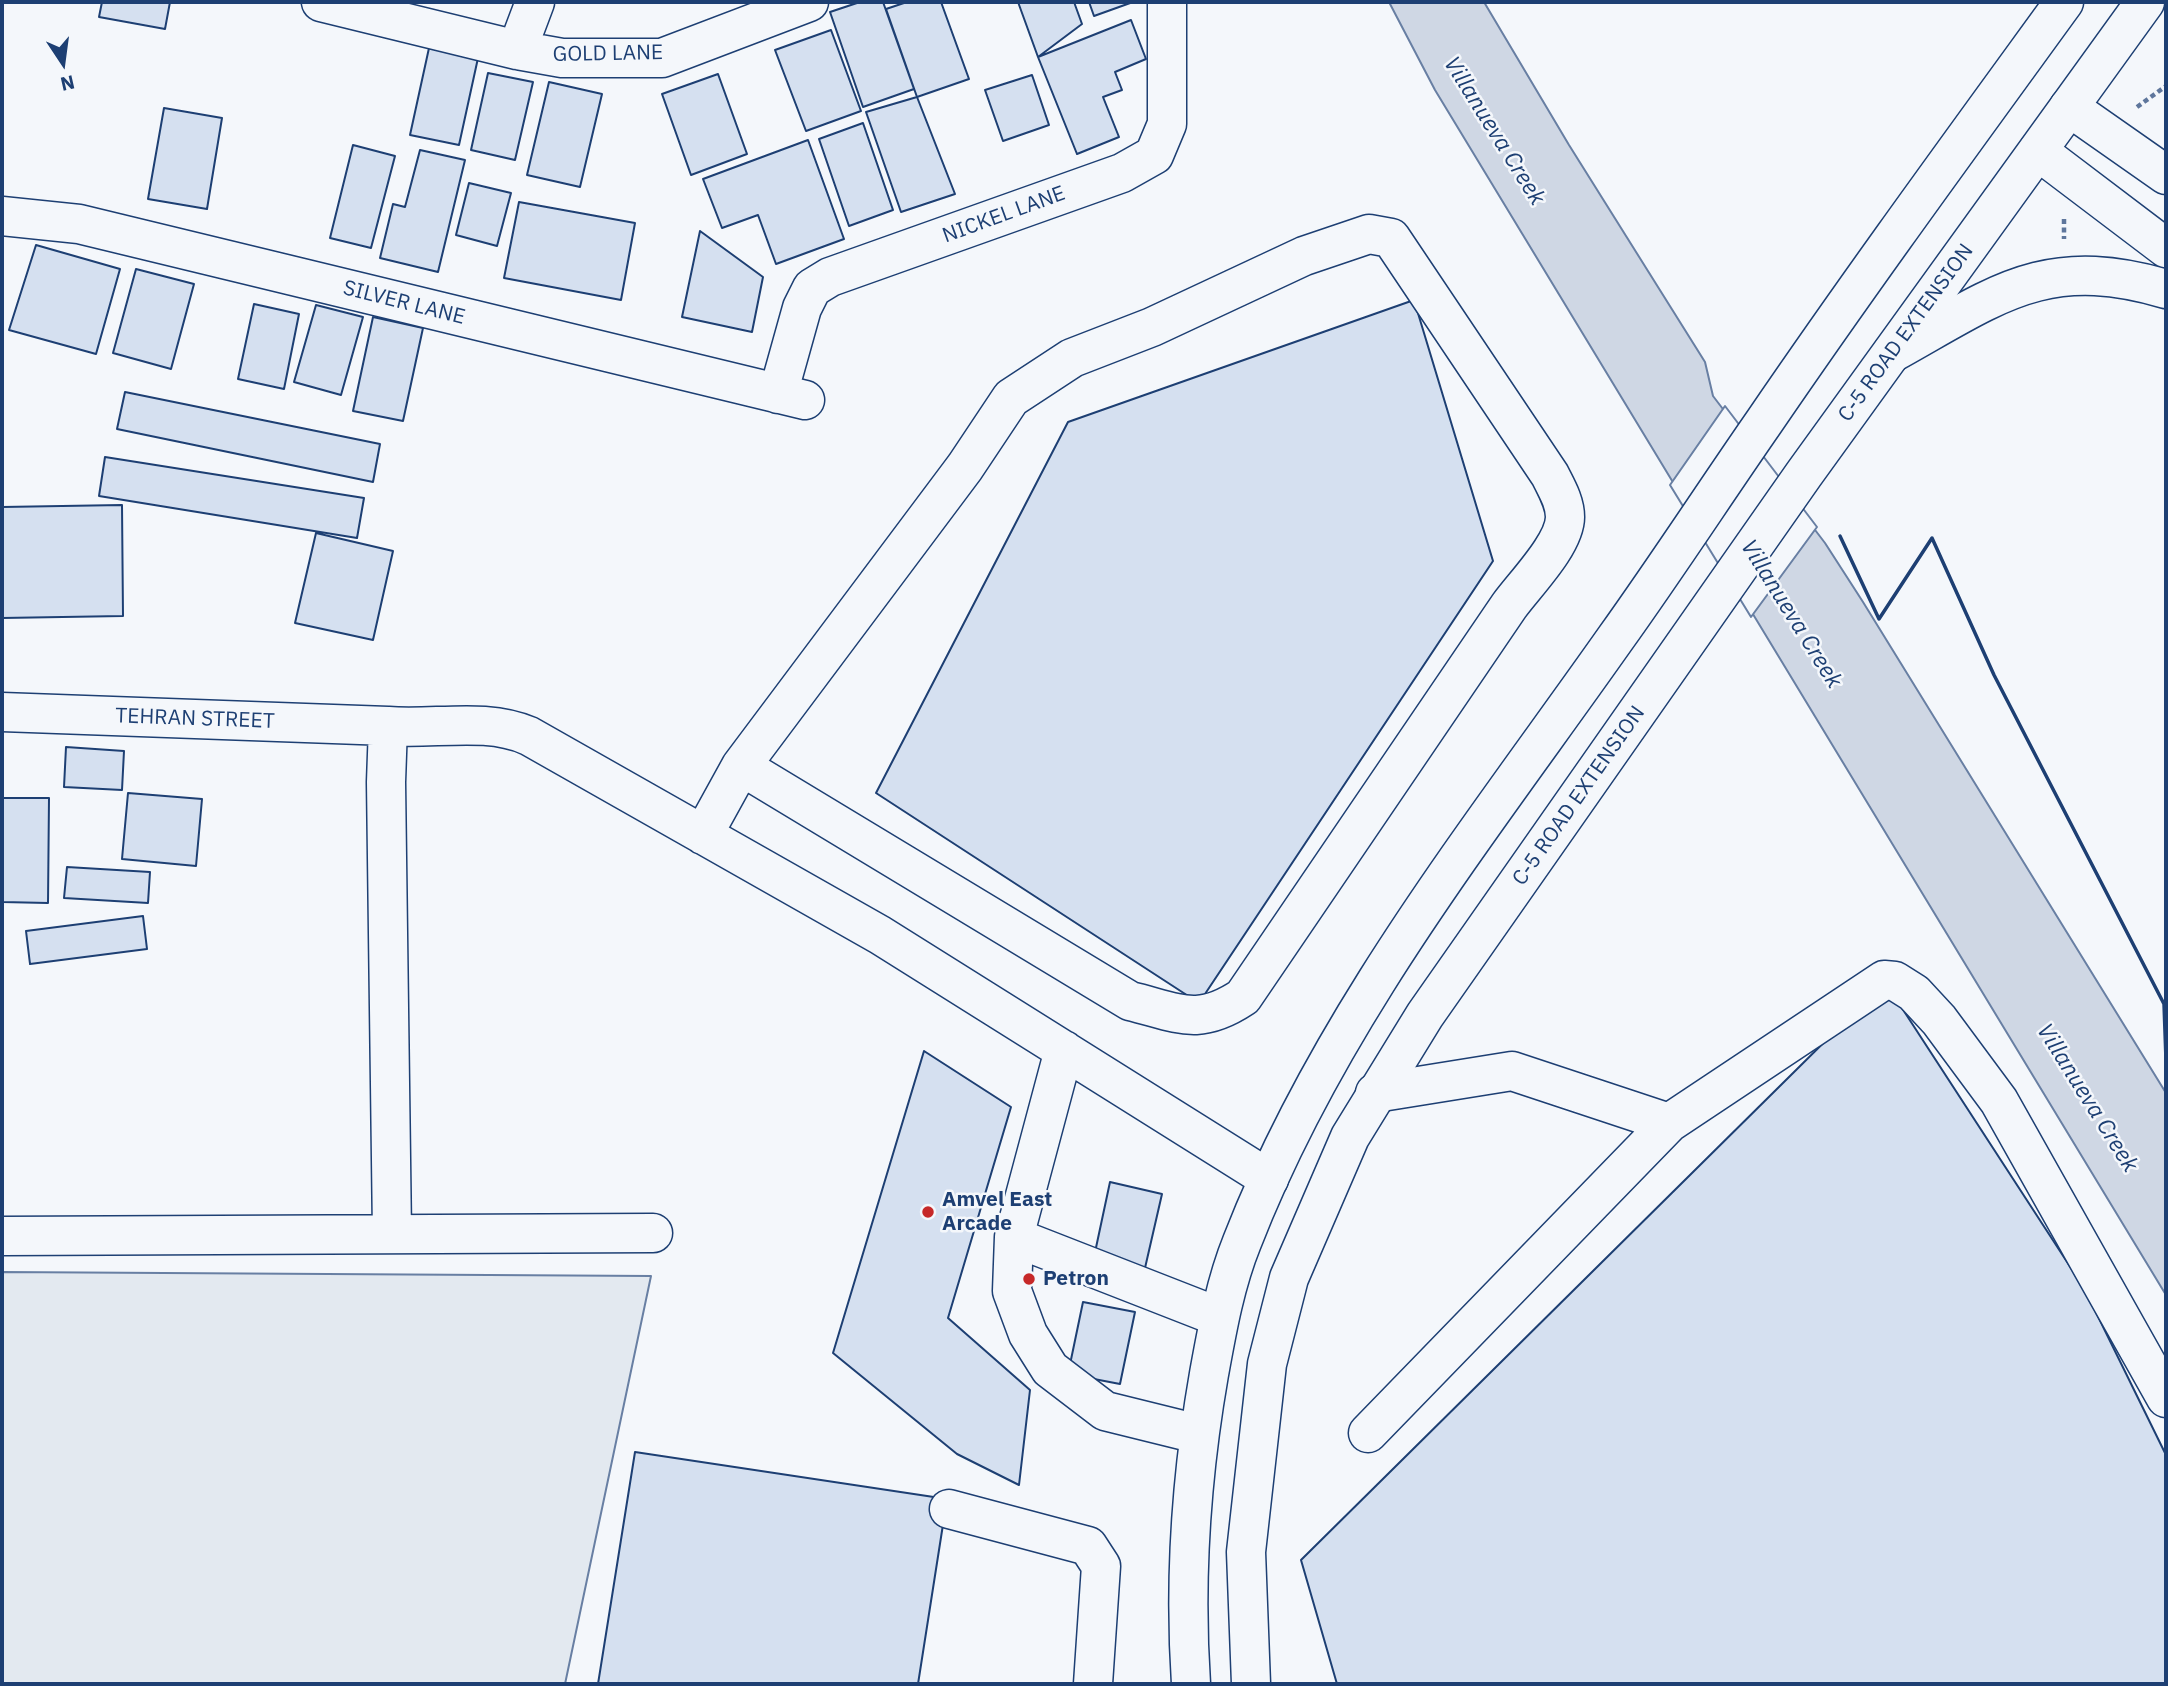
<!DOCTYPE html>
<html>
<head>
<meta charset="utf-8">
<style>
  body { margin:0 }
  #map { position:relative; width:2168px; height:1686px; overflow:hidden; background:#f4f7fb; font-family:"IBM Plex Sans",sans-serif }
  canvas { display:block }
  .frame { position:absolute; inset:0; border:4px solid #1d3f73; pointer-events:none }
  .north { position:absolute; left:28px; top:28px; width:70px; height:70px; -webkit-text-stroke:5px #f4f7fb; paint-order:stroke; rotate:167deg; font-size:19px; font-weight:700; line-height:28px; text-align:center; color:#1d3f73 }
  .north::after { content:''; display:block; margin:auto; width:24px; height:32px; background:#1d3f73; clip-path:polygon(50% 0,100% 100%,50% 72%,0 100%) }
</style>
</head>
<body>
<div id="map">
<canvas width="2168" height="1686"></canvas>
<div class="frame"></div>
<div class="north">N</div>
</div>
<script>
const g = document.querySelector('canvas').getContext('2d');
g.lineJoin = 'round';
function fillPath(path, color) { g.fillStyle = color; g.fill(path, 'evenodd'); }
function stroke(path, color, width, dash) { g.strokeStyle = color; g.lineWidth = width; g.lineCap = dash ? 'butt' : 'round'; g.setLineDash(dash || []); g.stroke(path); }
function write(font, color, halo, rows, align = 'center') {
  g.font = font + ' "IBM Plex Sans",sans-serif'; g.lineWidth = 5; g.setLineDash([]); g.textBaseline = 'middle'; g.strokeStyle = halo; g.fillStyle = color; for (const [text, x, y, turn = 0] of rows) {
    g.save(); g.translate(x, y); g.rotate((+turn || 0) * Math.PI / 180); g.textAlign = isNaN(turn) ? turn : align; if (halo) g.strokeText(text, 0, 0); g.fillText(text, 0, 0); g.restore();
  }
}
const green = new Path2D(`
  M 2,1272 L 651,1276 L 565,1684 L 2,1684 Z`);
const water = new Path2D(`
  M 1389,2 L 1484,2 L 1569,145 L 1705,362 L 1713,396 L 1825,543 L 1863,602 L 2166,1093 L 2166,1295 L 1435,90 Z`);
const pier = new Path2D(`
  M 1725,406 L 1817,527 L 1751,617 L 1670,485 Z`);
const building = new Path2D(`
  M 102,2 L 170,2 L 165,29 L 99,17 Z
  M 860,2 L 883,2 L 914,89 L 863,107 L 830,12 Z
  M 907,2 L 941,2 L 969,79 L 917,97 L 886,9 Z
  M 1018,2 L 1074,2 L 1082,24 L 1038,57 Z
  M 1089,2 L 1133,2 L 1094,16 Z
  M 1131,20 L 1146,59 L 1115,72 L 1122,90 L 1103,97 L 1119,137 L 1077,154 L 1038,57 Z
  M 831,30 L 861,111 L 806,131 L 775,50 Z
  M 429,48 L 478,58 L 459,145 L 410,135 Z
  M 488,73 L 533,82 L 515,160 L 471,150 Z
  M 718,74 L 747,154 L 691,175 L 662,94 Z
  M 1032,75 L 1049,125 L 1003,141 L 985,90 Z
  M 549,82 L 602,94 L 580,187 L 527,175 Z
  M 917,97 L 955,194 L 901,212 L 866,112 Z
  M 164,108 L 222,118 L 207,209 L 148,199 Z
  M 863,123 L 893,210 L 849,226 L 819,139 Z
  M 808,140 L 844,239 L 776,264 L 758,215 L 722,228 L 703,179 Z
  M 353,145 L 395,156 L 371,248 L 330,238 Z
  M 420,150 L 465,160 L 438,272 L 380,258 L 393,204 L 405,207 Z
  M 469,183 L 511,193 L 497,246 L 456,235 Z
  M 519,202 L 635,223 L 621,300 L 504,278 Z
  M 700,231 L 763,277 L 752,332 L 682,317 Z
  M 36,245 L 120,269 L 96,354 L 9,330 Z
  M 136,269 L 194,284 L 171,369 L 113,353 Z
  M 1414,300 L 1493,561 L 1199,1003 L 876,793 L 1068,422 Z
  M 254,304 L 299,314 L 284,389 L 238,379 Z
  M 316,305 L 363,317 L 341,395 L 294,382 Z
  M 373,317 L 423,328 L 403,421 L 353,411 Z
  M 125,392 L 380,444 L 373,482 L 117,429 Z
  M 105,457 L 364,498 L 357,538 L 99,496 Z
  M 122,505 L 123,616 L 2,618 L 2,507 Z
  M 316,533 L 393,551 L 373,640 L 295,623 Z
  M 66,747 L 124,751 L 122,790 L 64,787 Z
  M 128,793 L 202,799 L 196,866 L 122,859 Z
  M 2,798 L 49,798 L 48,903 L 2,902 Z
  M 67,867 L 150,872 L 148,903 L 64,898 Z
  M 143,916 L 147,949 L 30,964 L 26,931 Z
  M 1885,982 L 2084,1288 L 2166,1455 L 2166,1684 L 1337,1684 L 1301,1560 Z
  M 924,1051 L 1011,1107 L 948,1318 L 1030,1390 L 1019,1485 L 957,1454 L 833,1353 Z
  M 1110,1182 L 1162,1194 L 1145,1268 L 1094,1257 Z
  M 1083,1302 L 1135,1312 L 1120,1384 L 1068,1374 Z
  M 635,1452 L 947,1499 L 918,1684 L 598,1684 Z`);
const path = new Path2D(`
  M 2137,107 L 2166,86
  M 2064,219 L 2064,239`);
const minor = new Path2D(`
  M 321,2 L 517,50 L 562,58 L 662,58 L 809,2
  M 517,50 L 535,2
  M 2,216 L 79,224 L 805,400
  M 778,394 L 802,308 L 812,288 L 830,277 L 1122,173 L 1154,155 L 1167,124 L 1167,2
  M 2,712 L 388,726
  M 703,835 L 741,766 L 965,467 L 1011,398 L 1072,358 L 1152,327 L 1304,256 L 1369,234 L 1391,238 L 1550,475 C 1557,489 1565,502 1565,517 C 1565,544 1525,584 1509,606 L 1243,997 C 1198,1027 1179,1013 1130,1001 L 741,766
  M 1064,1050 L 1014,1237 L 1012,1291 L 1028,1334 L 1050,1369 L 1105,1411 L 1198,1434
  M 1375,1093 L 1512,1071 L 1669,1123 L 1884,980 L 1895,981 L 1914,993 L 1939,1020 L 1999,1101 L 2166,1398
  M 392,1234 L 386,782 L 388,726 C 434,730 486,717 529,736 L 880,935 L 1269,1179
  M 2,1236 L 653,1233
  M 1014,1237 L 1219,1317
  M 1368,1433 L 1669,1123
  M 949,1509 L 1088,1546 L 1101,1566 L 1093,1684`);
const major = new Path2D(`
  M 1191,1684 C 1184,1580 1191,1477 1209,1374 C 1217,1330 1225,1284 1242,1242 C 1328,1020 1479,832 1615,639 C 1666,568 1714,494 1764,422 C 1861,280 1963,141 2064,2
  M 1251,1684 L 1246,1552 L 1267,1364 L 1289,1278 L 1350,1137 L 1425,1015 L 1804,474 L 2145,2`);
const highway = new Path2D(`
  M 2069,107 L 2166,175
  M 2038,151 L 2166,248
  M 1892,353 C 1995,296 2044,253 2166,289`);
const wall = new Path2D(`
  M 1840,536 L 1879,619 L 1932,538 L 1994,675 L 2164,1004 L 2166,1060`);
const markers = [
  [928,1212,7,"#c62828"],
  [1029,1279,7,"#c62828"]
];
const streetNames = [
  ["GOLD LANE",608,54,-1],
  ["NICKEL LANE",1004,215,-20],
  ["SILVER LANE",404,303,14],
  ["C-5 ROAD EXTENSION",1906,333,-54],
  ["TEHRAN STREET",195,719,2],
  ["C-5 ROAD EXTENSION",1579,796,-55]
];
const poiNames = [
  ["Amvel East",942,1200],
  ["Arcade",942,1224],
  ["Petron",1043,1279]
];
const waterNames = [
  ["Villanueva Creek",1494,131,58],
  ["Villanueva Creek",1791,614,58],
  ["Villanueva Creek",2087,1098,58]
];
fillPath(green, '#e3e9f0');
stroke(green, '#687fa3', 2);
fillPath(water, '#cfd7e4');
stroke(water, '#687fa3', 2);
fillPath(pier, '#f4f7fb');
stroke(pier, '#687fa3', 2);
fillPath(building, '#d5e0f0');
stroke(building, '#1d3f73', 2);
stroke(minor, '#1d3f73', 41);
stroke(major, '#1d3f73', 41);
stroke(highway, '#1d3f73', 41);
stroke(path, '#5e769c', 4.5, [5, 3.5]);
stroke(minor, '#f4f7fb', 38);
stroke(major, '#f4f7fb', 38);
stroke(highway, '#f4f7fb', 38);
stroke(wall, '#1d3f73', 3.5);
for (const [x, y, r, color] of markers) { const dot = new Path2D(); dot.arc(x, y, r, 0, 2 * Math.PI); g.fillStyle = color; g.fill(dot); stroke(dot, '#f4f7fb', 2.5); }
write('21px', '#1d3f73', '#f4f7fb', streetNames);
write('bold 21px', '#1d3f73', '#f4f7fb', poiNames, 'left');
write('italic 23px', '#1d3f73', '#f4f7fb', waterNames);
</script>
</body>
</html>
